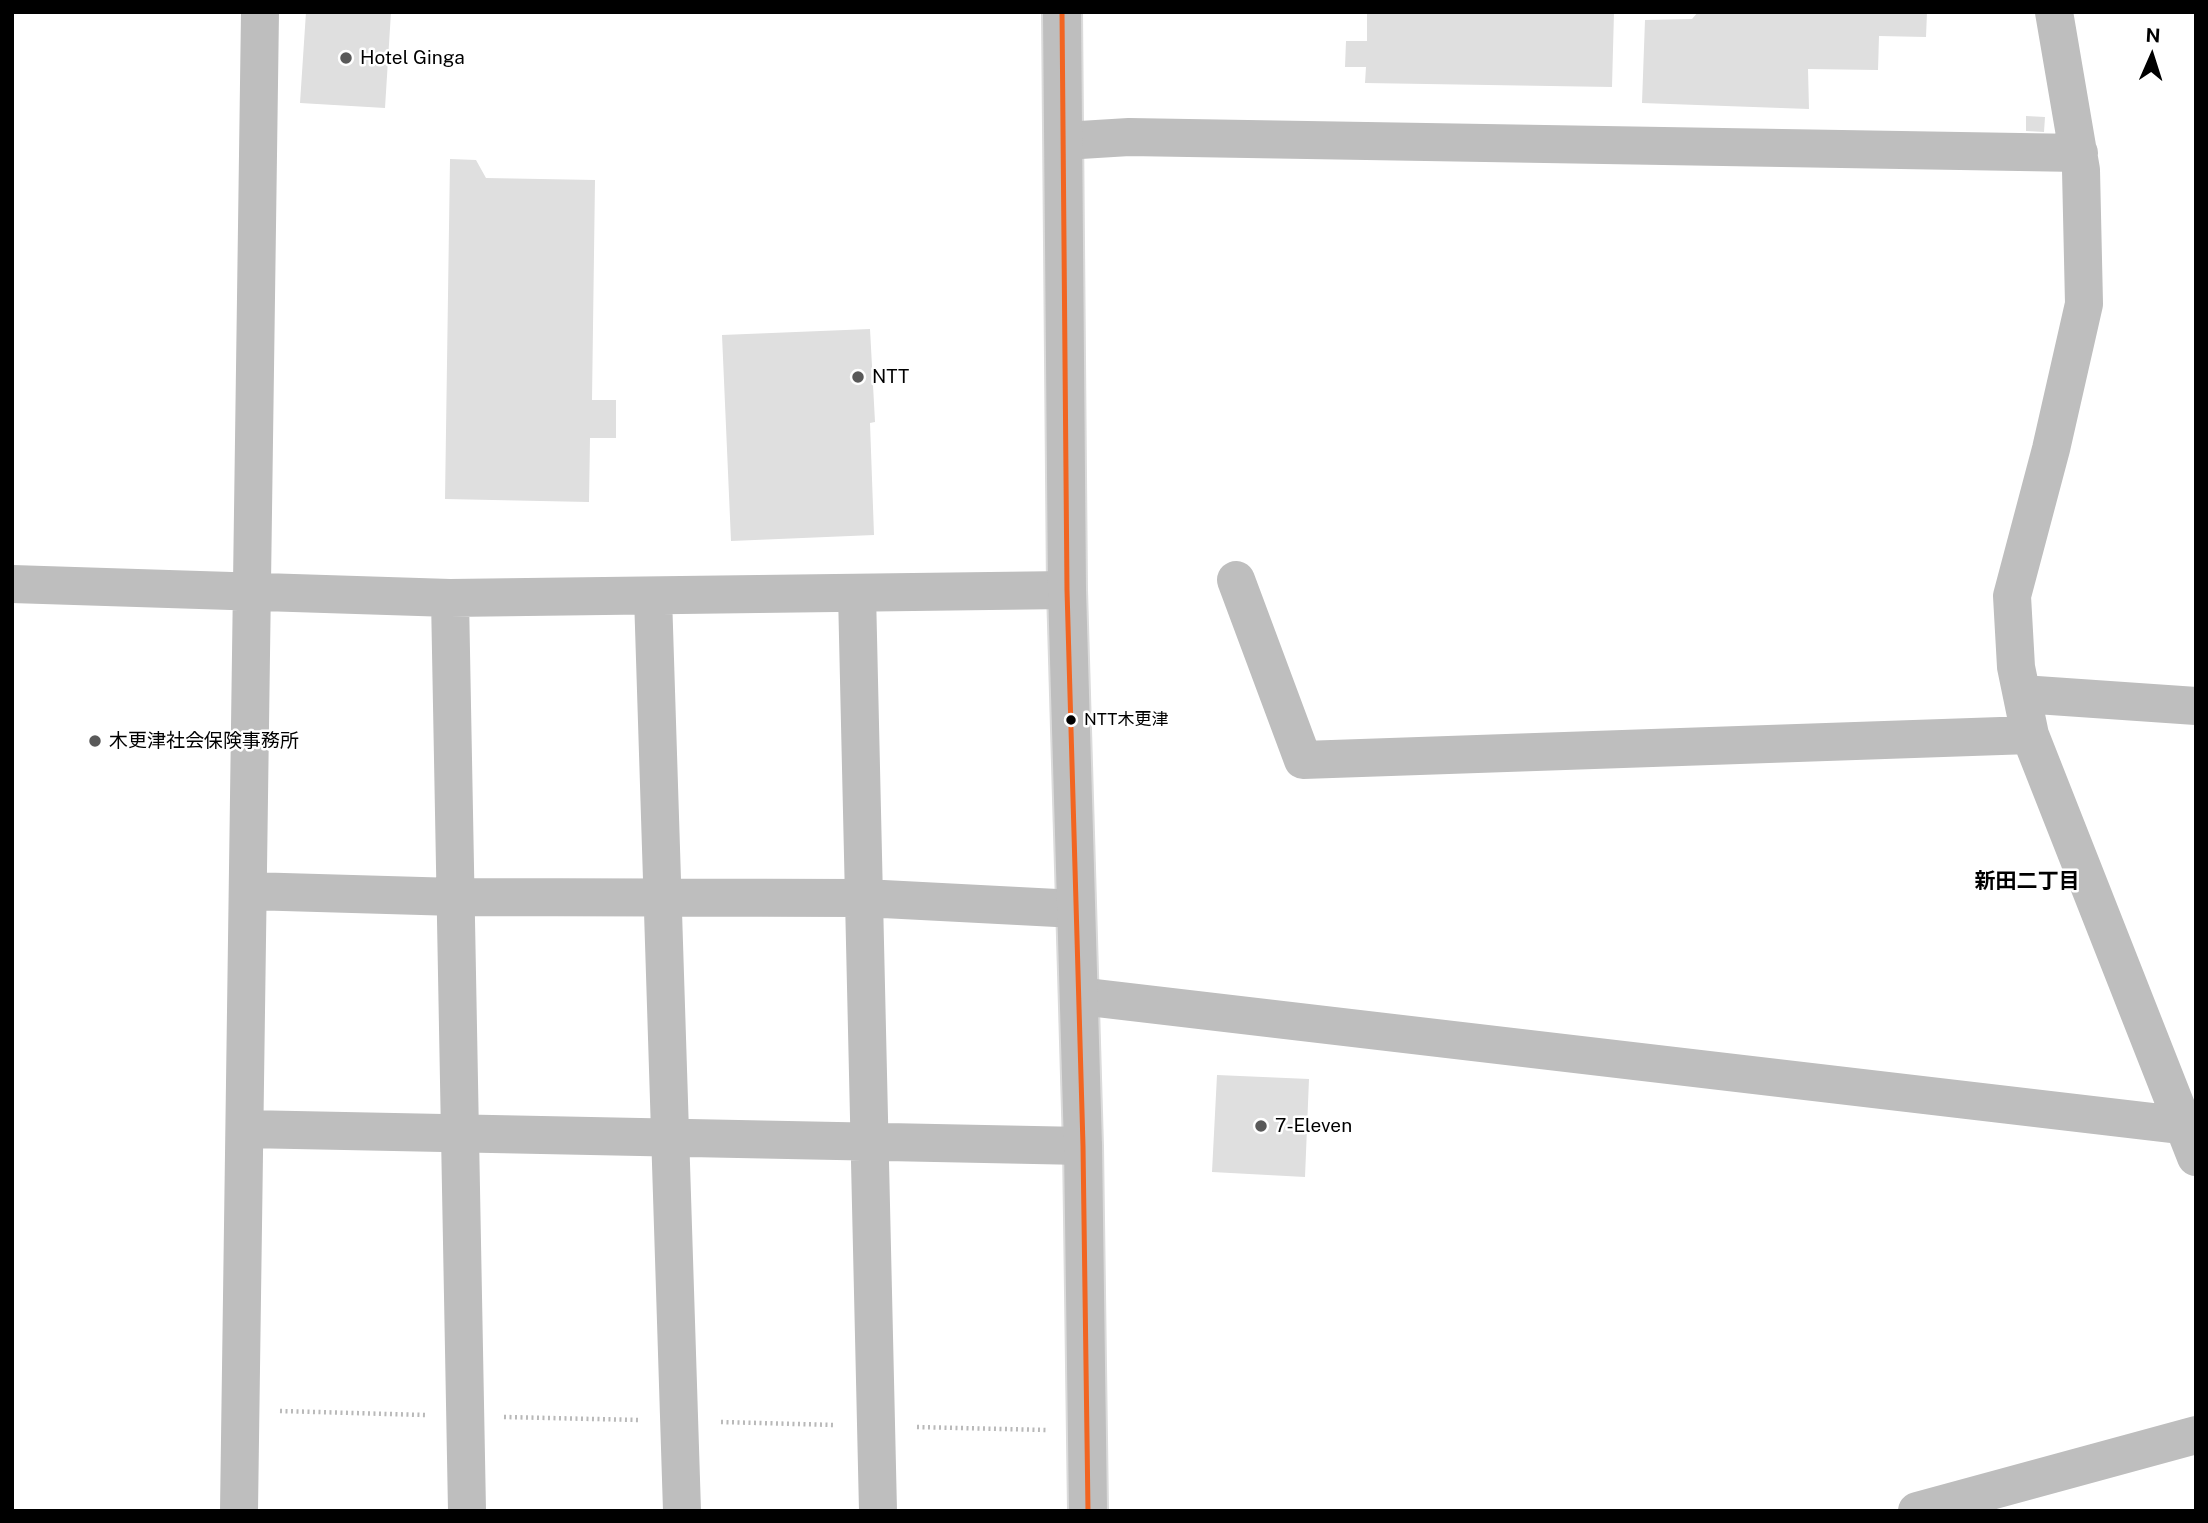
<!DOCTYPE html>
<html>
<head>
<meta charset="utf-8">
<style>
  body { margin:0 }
  #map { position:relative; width:2208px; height:1523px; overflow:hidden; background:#fff; font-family:"Public Sans",sans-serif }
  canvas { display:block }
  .frame { position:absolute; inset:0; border:14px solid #000; pointer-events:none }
  .north { position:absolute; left:2117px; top:21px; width:70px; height:70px; -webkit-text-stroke:5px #fff; paint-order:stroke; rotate:3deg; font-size:19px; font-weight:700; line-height:28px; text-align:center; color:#000 }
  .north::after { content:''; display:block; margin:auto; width:24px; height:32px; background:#000; clip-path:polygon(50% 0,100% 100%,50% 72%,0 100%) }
</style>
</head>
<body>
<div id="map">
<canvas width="2208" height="1523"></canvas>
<div class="frame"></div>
<div class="north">N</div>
</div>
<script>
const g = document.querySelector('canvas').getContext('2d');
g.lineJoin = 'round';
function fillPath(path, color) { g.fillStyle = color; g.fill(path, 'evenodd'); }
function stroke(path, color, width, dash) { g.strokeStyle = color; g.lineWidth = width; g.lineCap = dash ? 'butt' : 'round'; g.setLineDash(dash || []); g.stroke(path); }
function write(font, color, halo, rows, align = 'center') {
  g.font = font + ' "Public Sans","Noto Sans JP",sans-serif'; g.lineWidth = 5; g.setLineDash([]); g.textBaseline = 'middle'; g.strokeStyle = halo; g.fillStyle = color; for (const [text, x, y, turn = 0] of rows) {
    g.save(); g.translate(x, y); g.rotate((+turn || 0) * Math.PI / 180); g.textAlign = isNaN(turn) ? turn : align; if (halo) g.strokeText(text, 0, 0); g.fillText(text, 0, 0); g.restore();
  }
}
const building = new Path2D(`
  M 306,12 L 391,12 L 385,108 L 300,103 Z
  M 1367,12 L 1614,12 L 1612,87 L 1365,83 L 1366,67 L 1345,67 L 1346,41 L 1367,41 Z
  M 1698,12 L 1927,12 L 1926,37 L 1879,36 L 1878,70 L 1808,69 L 1809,109 L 1642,103 L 1645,20 L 1692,19 Z
  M 2026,116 L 2045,117 L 2044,132 L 2026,131 Z
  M 450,159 L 476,160 L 486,178 L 595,180 L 592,400 L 616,400 L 616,438 L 590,438 L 589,502 L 445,499 Z
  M 870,329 L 875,422 L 870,423 L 874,535 L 731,541 L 722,335 Z
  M 1217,1075 L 1309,1079 L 1305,1177 L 1212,1172 Z`);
const path = new Path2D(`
  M 280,1411 L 425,1415
  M 504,1417 L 639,1420
  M 721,1422 L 835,1425
  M 917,1427 L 1048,1430`);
const minor = new Path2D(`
  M 2054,12 L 2081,170 L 2084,304 L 2051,449 L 2012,596 L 2016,667 L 2030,735 L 2196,1157
  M 1064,141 L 1129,137 L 2079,153
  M 1236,580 L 1303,760 L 2030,735
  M 12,584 L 450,598 L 1067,590
  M 857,593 L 878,1511
  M 653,596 L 682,1511
  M 450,598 L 467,1511
  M 2022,694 L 2196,706
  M 249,891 L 456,897 L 864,898 L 1076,909
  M 1079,996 L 2196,1127
  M 246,1129 L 1083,1146
  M 239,1511 L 260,12
  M 1917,1511 L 2196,1435`);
const major = new Path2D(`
  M 1062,12 L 1067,590 L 1083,1146 L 1088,1511`);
const bus1 = new Path2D(`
  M 1062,12 L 1067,590 L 1083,1146 L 1088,1511`);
const markers = [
  [346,58,7,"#595959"],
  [858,377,7,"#595959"],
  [1071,720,6,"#000"],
  [95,741,7,"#595959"],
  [1261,1126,7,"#595959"]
];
const busNames = [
  ["NTT木更津",1084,720]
];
const poiNames = [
  ["Hotel Ginga",360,58],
  ["NTT",872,377],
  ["木更津社会保険事務所",109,741],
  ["7-Eleven",1275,1126]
];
const neighbourhoodNames = [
  ["新田二丁目",2027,882]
];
fillPath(building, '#dfdfdf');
stroke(major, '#dbdbdb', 42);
stroke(path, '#b9b9b9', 4.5, [2, 3.5]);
stroke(minor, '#bebebe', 38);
stroke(major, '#bebebe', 38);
stroke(bus1, '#f26522', 5);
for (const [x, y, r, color] of markers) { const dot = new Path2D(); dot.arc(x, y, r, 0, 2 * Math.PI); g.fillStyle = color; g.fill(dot); stroke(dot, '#fff', 2.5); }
write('17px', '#000', '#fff', busNames, 'left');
write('19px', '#000', '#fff', poiNames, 'left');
write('bold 21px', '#000', '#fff', neighbourhoodNames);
</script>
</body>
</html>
